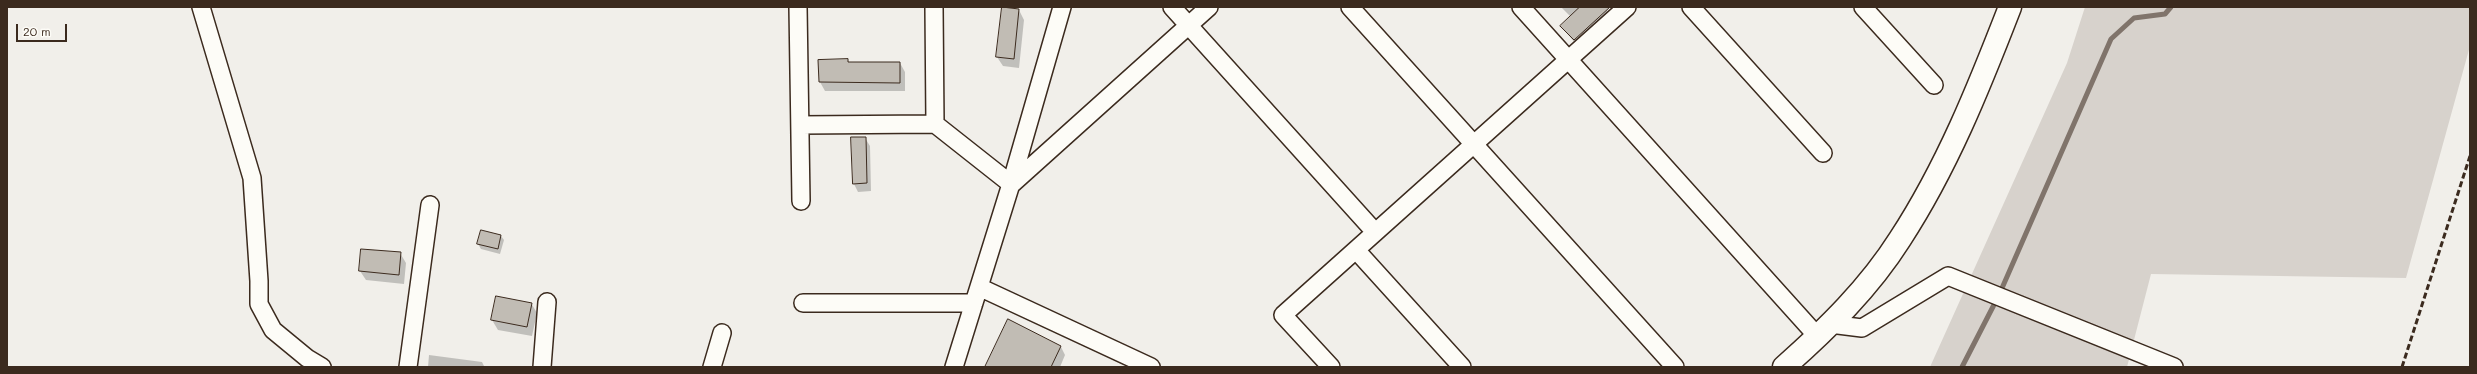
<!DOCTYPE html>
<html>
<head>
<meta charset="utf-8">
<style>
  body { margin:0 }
  #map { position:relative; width:2477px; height:374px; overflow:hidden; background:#f1efea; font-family:Mali,sans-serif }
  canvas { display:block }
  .frame { position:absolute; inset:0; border:8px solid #3b2a1e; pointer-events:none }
  .scale { position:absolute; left:16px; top:24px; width:51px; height:18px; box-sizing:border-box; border:2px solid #3b2a1e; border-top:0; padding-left:5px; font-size:12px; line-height:14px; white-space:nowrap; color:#3b2a1e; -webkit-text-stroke:3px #fdfcf7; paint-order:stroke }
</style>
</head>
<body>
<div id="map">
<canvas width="2477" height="374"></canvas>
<div class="frame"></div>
<div class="scale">20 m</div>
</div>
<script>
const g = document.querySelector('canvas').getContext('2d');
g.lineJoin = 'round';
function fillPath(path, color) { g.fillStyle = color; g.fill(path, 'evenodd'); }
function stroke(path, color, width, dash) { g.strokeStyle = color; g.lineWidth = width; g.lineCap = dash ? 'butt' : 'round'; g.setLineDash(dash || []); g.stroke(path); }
const green = new Path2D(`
  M 2085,7 L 2470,7 L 2470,46 L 2406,278 L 2151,274 L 2127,367 L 1930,367 L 2067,63 Z`);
const shadow = new Path2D(`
  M 1561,7 L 1605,7 L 1613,19 L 1580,49 L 1561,26 L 1571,17 Z
  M 1019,10 L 1024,20 L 1019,68 L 1003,66 L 997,57 Z
  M 848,60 L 849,63 L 900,63 L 905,72 L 905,91 L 825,91 L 820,82 L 819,61 Z
  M 865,138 L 870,146 L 871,191 L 858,192 L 854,184 Z
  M 501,236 L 504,240 L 500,254 L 481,249 L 478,244 Z
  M 400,253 L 406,263 L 404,284 L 366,280 L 360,271 Z
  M 531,303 L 537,313 L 532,336 L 498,330 L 492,320 Z
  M 1009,320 L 1061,347 L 1065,355 L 1060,367 L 986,367 Z
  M 429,355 L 482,362 L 484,366 L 494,367 L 428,367 Z`);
const stream = new Path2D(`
  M 1962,367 L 1999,295 L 2111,39 L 2134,18 L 2165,14 L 2171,7`);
const building = new Path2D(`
  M 1002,7 L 1019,9 L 1014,59 L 996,57 Z
  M 1580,7 L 1610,7 L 1574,40 L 1560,26 Z
  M 848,59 L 848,62 L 900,62 L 900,83 L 819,82 L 818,60 Z
  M 851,137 L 866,137 L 867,183 L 853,184 Z
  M 481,230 L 501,235 L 498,249 L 477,244 Z
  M 361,249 L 401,252 L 399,275 L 359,271 Z
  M 496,296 L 532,303 L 527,327 L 491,320 Z
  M 1008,319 L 1061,346 L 1051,367 L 985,367 Z`);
const street = new Path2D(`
  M 201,7 L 252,178 L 259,281 L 259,304 L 273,330 L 307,358 L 322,367
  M 798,7 L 801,201
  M 934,7 L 935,124
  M 1172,7 L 1375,232
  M 1350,7 L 1675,367
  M 1521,7 L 1818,337
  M 1691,7 L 1823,153
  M 1863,7 L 1934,85
  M 800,125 L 935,124 L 1011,184
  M 1012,184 L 1209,7
  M 1356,250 L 1462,367
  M 979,287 L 1151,367
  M 803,303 L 974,303
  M 1830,324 L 1862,328 L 1948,276 L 2174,367
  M 408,367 L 430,205
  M 542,367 L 547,302
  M 712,367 L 722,333
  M 954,367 L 1011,184 L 1062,7
  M 1331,367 L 1283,315 L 1627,7`);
const secondary = new Path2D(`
  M 1784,367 C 1827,329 1869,288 1900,239 C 1947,167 1979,87 2010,7`);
const rail = new Path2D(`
  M 2402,367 L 2470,156`);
fillPath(green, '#d7d2cc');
fillPath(shadow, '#0003');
stroke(stream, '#80746b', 5);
fillPath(building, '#c1bcb4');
stroke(building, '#3b2a1e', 1);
stroke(street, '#3b2a1e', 20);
stroke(secondary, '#3b2a1e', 25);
stroke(street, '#fdfcf7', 17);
stroke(secondary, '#fdfcf7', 22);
stroke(rail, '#3b2a1e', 3, [6, 3]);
</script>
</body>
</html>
